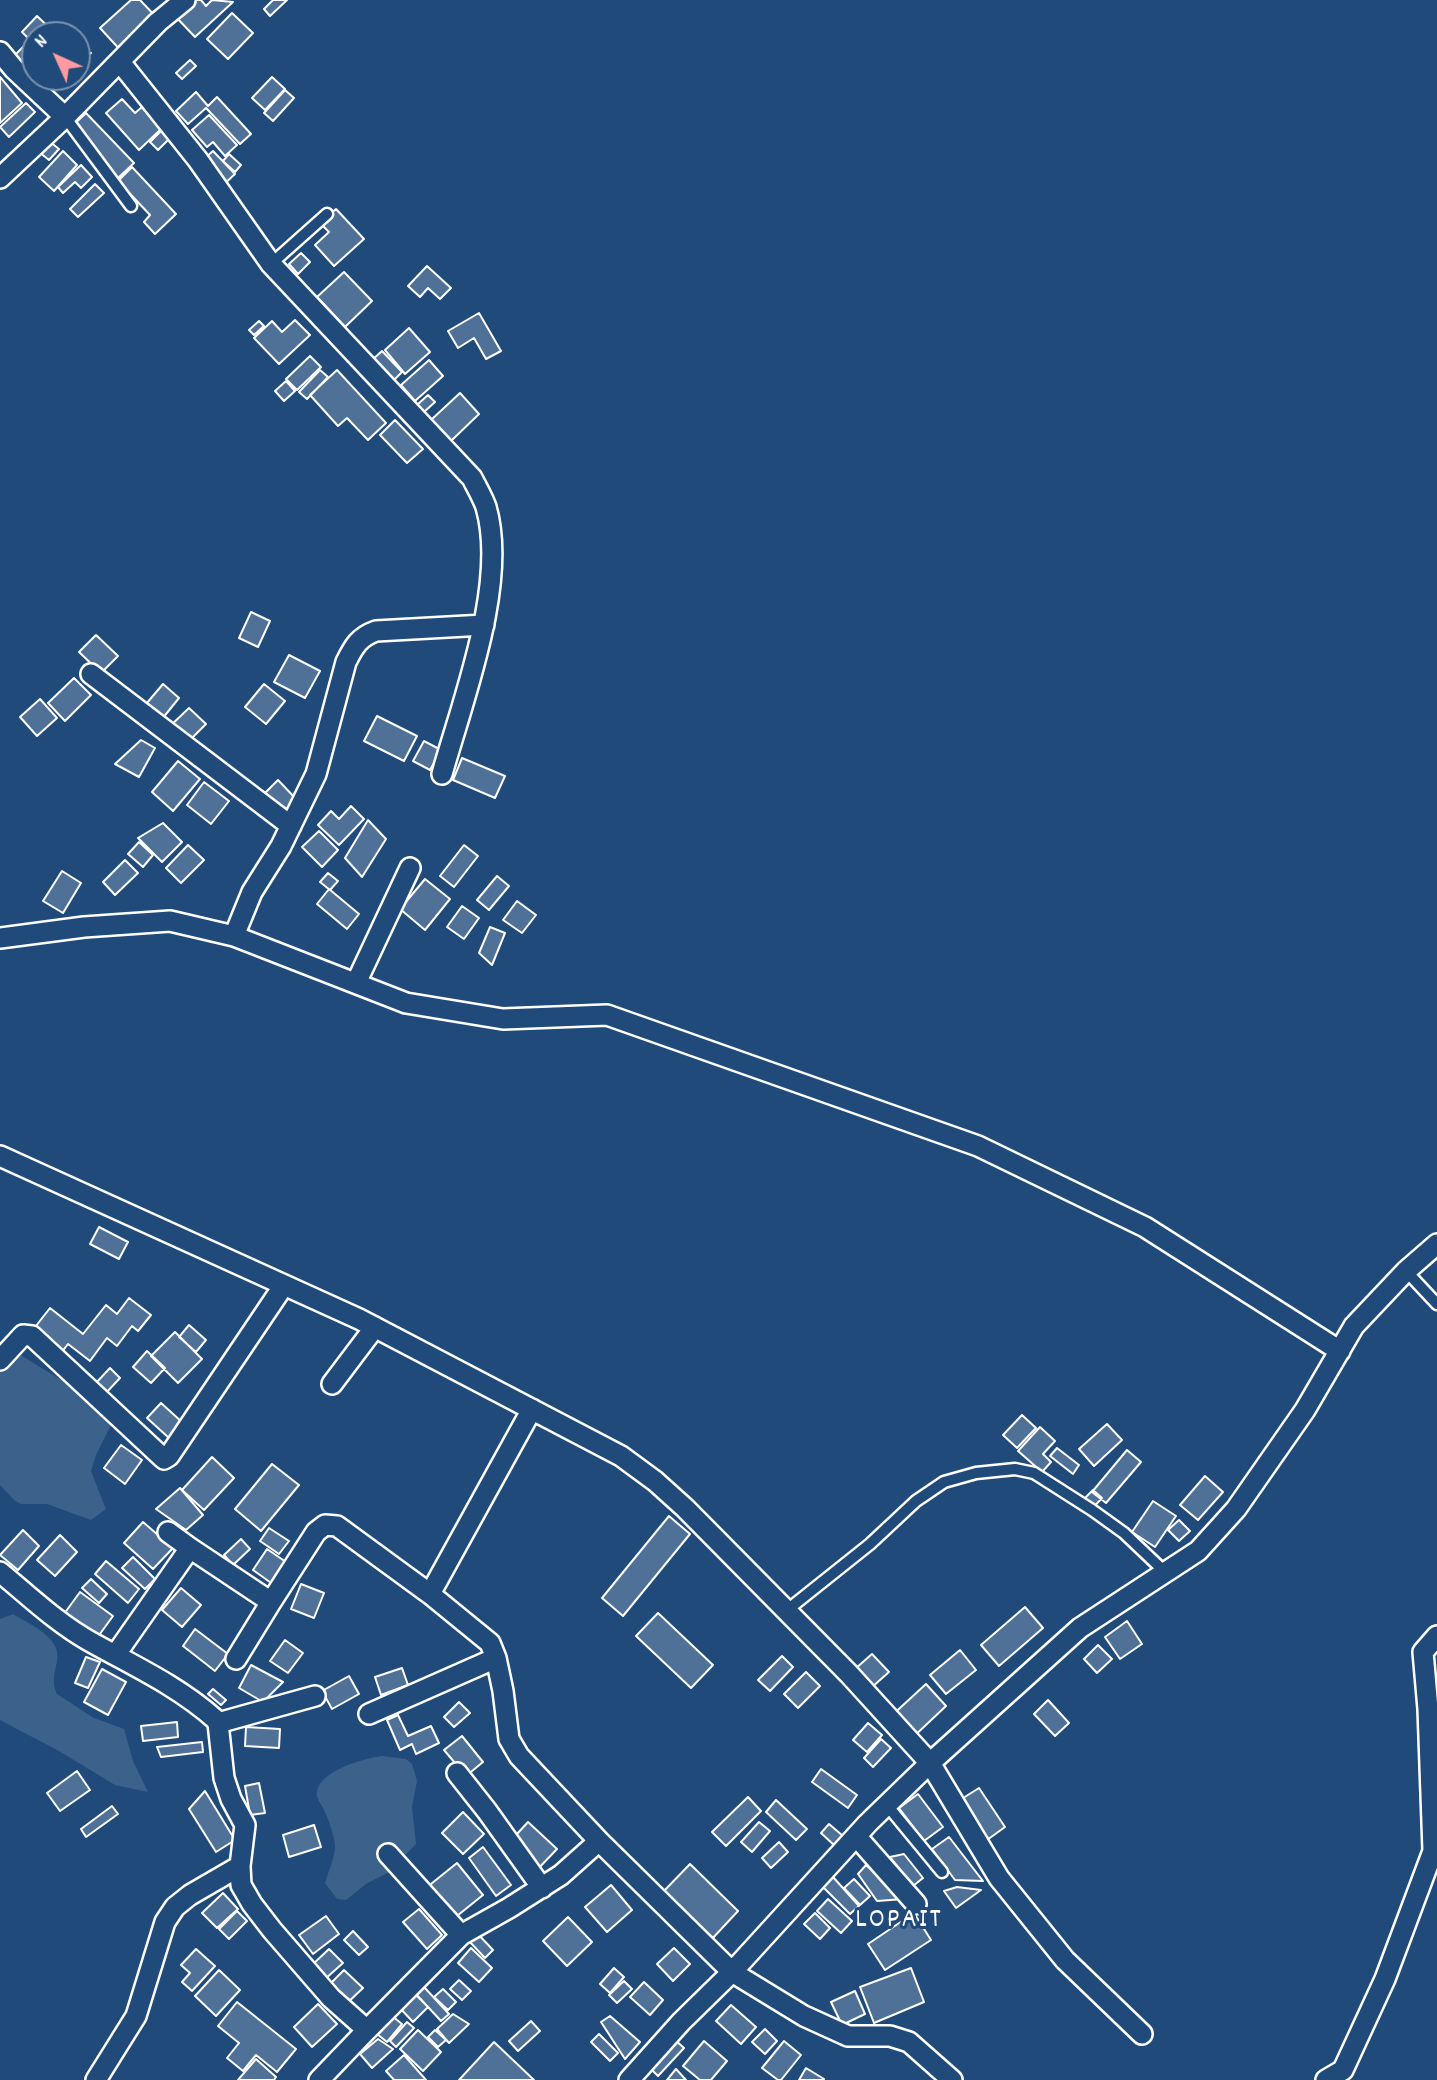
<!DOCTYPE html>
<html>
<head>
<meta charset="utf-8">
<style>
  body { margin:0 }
  #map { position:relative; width:1437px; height:2080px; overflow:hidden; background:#1f4a7a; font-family:Dekko,sans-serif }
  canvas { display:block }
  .north { position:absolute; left:21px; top:21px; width:70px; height:70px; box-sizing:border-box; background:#1f4a7a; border:2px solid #7992af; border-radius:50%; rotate:315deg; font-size:19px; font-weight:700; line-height:28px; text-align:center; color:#fff }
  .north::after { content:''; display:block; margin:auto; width:24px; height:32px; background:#ff9aa2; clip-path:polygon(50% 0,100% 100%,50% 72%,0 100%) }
</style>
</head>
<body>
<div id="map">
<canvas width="1437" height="2080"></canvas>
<div class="north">N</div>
</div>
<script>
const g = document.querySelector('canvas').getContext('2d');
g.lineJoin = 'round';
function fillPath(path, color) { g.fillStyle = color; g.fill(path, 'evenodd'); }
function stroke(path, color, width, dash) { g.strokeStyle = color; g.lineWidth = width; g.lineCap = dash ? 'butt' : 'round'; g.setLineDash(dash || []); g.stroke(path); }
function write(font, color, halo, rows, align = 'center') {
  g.font = font + ' Dekko,sans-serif'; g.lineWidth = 6; g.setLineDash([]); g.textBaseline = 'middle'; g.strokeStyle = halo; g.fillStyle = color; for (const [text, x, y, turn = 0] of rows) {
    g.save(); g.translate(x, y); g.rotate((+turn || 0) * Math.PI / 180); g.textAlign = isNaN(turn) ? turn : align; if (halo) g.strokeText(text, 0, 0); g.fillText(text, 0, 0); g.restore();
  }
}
const green = new Path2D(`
  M 19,1354 L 92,1399 L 111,1425 L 96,1455 L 91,1471 L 106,1509 L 91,1520 L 47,1504 L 21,1504 L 14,1500 L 0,1485 L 0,1372 Z
  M 13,1614 C 29,1624 62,1637 57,1661 C 55,1673 51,1681 57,1694 L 94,1718 L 124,1729 L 133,1761 L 148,1792 L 115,1785 L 59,1751 L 0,1720 L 0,1619 Z
  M 382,1756 L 406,1759 L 412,1764 L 417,1781 L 412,1807 L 416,1844 L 389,1872 L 366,1884 L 346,1900 L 337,1899 L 325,1883 C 328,1872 335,1858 335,1846 C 334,1835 329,1820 324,1810 C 322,1805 318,1801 317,1796 C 314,1772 365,1758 382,1756 Z`);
const building = new Path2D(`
  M 131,0 L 140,0 L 159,20 L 123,53 L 100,28 Z
  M 189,0 L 201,0 L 206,6 L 212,0 L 233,2 L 195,37 L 174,15 Z
  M 273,0 L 287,0 L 270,16 L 264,9 Z
  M 232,13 L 253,33 L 228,59 L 207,39 Z
  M 37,16 L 57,35 L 35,35 L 35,70 L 33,72 L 15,55 L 30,40 L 22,32 Z
  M 77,50 L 91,53 L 77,66 Z
  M 190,60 L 196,66 L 182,79 L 176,73 Z
  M 0,77 L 22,103 L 0,123 Z
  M 35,77 L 65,77 L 46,95 Z
  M 272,77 L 285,89 L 265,110 L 252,98 Z
  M 285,90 L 294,98 L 273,121 L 264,113 Z
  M 196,92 L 208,106 L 217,97 L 251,134 L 240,144 L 206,108 L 188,124 L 176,111 Z
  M 122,99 L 135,113 L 142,107 L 161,129 L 139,150 L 106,113 Z
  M 26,103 L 35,112 L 9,137 L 0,127 Z
  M 86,113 L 134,163 L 117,179 L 69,129 Z
  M 209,115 L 237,145 L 225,156 L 213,142 L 207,147 L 192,130 Z
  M 163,129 L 171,137 L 158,150 L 150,142 Z
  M 49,141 L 59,149 L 49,160 L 39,152 Z
  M 63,151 L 77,165 L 54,191 L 39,177 Z
  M 213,151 L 235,174 L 221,187 L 198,164 Z
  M 229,154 L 241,165 L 235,172 L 223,161 Z
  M 81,165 L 92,177 L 81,188 L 75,182 L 63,193 L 58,187 Z
  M 132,167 L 176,214 L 155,234 L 144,222 L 150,215 L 118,181 Z
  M 95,184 L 104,193 L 78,217 L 70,209 Z
  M 336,209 L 364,239 L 334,266 L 315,245 L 329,232 L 320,223 Z
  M 301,253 L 310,262 L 298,274 L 289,264 Z
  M 427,266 L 451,288 L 440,299 L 428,288 L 420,297 L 408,286 Z
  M 344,272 L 372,301 L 345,327 L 317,297 Z
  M 479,313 L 501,351 L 486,359 L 474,338 L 458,348 L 448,331 Z
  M 295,320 L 310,335 L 279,364 L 254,338 L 272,321 L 282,332 Z
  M 259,321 L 264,326 L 254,335 L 249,330 Z
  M 409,328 L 430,352 L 405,374 L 385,350 Z
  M 382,351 L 402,372 L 392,382 L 371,361 Z
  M 310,356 L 321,367 L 297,390 L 286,379 Z
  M 429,360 L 443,376 L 415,401 L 401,385 Z
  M 320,370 L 328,377 L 307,399 L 299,392 Z
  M 337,370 L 386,423 L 368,440 L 347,418 L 338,426 L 310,395 Z
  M 286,381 L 295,391 L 284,401 L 275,391 Z
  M 460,393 L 479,414 L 451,441 L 431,420 Z
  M 428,395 L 435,402 L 424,412 L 417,405 Z
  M 395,420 L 423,449 L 407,463 L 380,435 Z
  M 251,612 L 270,621 L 258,647 L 239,638 Z
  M 96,635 L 118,656 L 101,673 L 79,652 Z
  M 289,655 L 320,671 L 305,698 L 274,682 Z
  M 74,678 L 91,695 L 65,721 L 48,703 Z
  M 163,684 L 179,698 L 158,724 L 141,710 Z
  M 264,684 L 285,701 L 266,724 L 245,707 Z
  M 40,699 L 57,718 L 37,736 L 20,717 Z
  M 189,708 L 206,724 L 185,745 L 168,728 Z
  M 377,716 L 417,736 L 404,761 L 364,741 Z
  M 141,740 L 155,748 L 139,777 L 115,764 Z
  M 424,741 L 441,750 L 430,770 L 413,761 Z
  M 462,758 L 505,776 L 495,798 L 453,780 Z
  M 178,761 L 200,779 L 173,811 L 152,792 Z
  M 278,780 L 297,800 L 277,819 L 258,800 Z
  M 204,782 L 229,801 L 211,824 L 187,805 Z
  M 351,806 L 364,819 L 339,845 L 318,825 L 331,811 L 339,819 Z
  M 368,820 L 386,839 L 362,877 L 345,858 Z
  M 163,823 L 182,842 L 162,862 L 138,838 Z
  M 319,831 L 338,850 L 322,867 L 302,847 Z
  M 139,842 L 153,855 L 143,867 L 128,854 Z
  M 188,845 L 204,860 L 181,883 L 166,868 Z
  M 464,845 L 478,856 L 454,887 L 440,876 Z
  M 125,860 L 138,873 L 115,895 L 103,882 Z
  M 62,871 L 81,883 L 63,913 L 43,901 Z
  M 328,873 L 338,881 L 330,890 L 320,882 Z
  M 497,876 L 509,886 L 489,910 L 477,900 Z
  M 425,879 L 450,899 L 425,930 L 400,909 Z
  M 329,889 L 359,914 L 347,929 L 317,904 Z
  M 517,901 L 536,915 L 522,933 L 503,920 Z
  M 462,906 L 479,918 L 464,939 L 447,927 Z
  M 490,927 L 505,933 L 492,965 L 479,953 Z
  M 99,1227 L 128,1242 L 119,1259 L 90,1244 Z
  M 129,1298 L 151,1315 L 138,1331 L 132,1326 L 117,1346 L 107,1338 L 90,1361 L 68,1344 L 61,1353 L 32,1331 L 50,1308 L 83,1334 L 106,1305 L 117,1314 Z
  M 189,1325 L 206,1340 L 196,1352 L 179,1337 Z
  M 175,1332 L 202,1359 L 178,1383 L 151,1356 Z
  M 147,1351 L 165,1368 L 151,1383 L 133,1367 Z
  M 110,1368 L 120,1378 L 105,1394 L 95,1384 Z
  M 161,1403 L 183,1423 L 169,1438 L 147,1418 Z
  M 1022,1415 L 1036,1428 L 1017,1448 L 1003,1435 Z
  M 1107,1424 L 1122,1440 L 1094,1466 L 1079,1449 Z
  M 1040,1427 L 1055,1441 L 1043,1454 L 1051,1462 L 1042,1472 L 1018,1451 Z
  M 121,1445 L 142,1460 L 125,1484 L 104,1468 Z
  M 1057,1448 L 1079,1465 L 1073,1474 L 1050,1456 Z
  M 1127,1450 L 1141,1462 L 1106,1503 L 1092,1492 Z
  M 212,1457 L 234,1478 L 204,1510 L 182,1490 Z
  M 272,1464 L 299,1485 L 261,1531 L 235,1509 Z
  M 1205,1476 L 1223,1492 L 1198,1520 L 1180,1505 Z
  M 180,1488 L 203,1515 L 186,1530 L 156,1509 Z
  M 1093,1490 L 1102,1498 L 1090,1511 L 1081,1502 Z
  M 1153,1501 L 1176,1516 L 1155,1547 L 1132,1532 Z
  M 669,1516 L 690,1534 L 623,1616 L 602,1598 Z
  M 1179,1520 L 1190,1531 L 1179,1541 L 1168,1530 Z
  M 143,1522 L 173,1548 L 153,1569 L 124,1543 Z
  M 269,1528 L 289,1541 L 279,1554 L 260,1541 Z
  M 23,1530 L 39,1546 L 18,1570 L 0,1555 Z
  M 60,1535 L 77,1552 L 55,1576 L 37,1560 Z
  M 241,1539 L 250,1549 L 233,1565 L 224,1555 Z
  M 267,1549 L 289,1564 L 274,1585 L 253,1570 Z
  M 133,1557 L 155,1579 L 145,1589 L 122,1568 Z
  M 106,1561 L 139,1589 L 128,1603 L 95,1574 Z
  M 91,1579 L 107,1594 L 99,1603 L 82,1588 Z
  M 301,1584 L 324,1593 L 314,1618 L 291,1609 Z
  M 181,1588 L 201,1605 L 182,1627 L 162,1610 Z
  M 80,1592 L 113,1616 L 97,1638 L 64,1614 Z
  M 1025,1607 L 1043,1628 L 999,1666 L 981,1645 Z
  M 658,1613 L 713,1665 L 691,1688 L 636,1636 Z
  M 1127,1621 L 1142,1644 L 1120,1659 L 1105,1637 Z
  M 195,1629 L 228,1654 L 215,1671 L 183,1646 Z
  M 285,1640 L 303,1653 L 288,1673 L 270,1661 Z
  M 1098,1645 L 1112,1659 L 1097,1673 L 1084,1659 Z
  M 960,1650 L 976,1670 L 946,1694 L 930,1675 Z
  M 872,1654 L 889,1672 L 871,1688 L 855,1669 Z
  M 782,1656 L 793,1667 L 770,1691 L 758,1680 Z
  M 86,1657 L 100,1662 L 88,1688 L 75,1683 Z
  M 251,1665 L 283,1682 L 263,1702 L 239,1688 Z
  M 402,1668 L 408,1685 L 381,1695 L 375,1677 Z
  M 102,1669 L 126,1682 L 108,1715 L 84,1702 Z
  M 806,1672 L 820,1686 L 798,1708 L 784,1694 Z
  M 349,1676 L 359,1694 L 332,1709 L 322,1691 Z
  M 926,1684 L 946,1706 L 909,1741 L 888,1719 Z
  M 213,1689 L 226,1700 L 221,1705 L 208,1694 Z
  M 1048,1700 L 1069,1723 L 1055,1736 L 1034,1714 Z
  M 459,1702 L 470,1713 L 454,1727 L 444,1717 Z
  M 398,1715 L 408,1736 L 431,1726 L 439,1743 L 416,1754 L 412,1744 L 400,1750 L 387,1720 Z
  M 177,1722 L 178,1737 L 143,1741 L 141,1726 Z
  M 868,1723 L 882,1735 L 867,1752 L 853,1740 Z
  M 246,1727 L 280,1729 L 279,1748 L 245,1746 Z
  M 462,1736 L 483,1762 L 466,1776 L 444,1750 Z
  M 881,1739 L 891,1748 L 873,1767 L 864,1758 Z
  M 202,1742 L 203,1752 L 161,1757 L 157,1747 Z
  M 821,1769 L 857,1795 L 848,1808 L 812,1782 Z
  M 77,1771 L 90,1790 L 60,1811 L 47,1793 Z
  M 259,1783 L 265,1813 L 250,1815 L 245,1786 Z
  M 979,1788 L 1005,1827 L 987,1840 L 960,1800 Z
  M 205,1791 L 235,1840 L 216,1852 L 189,1809 Z
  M 918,1794 L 943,1827 L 924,1841 L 899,1808 Z
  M 748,1797 L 761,1811 L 726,1846 L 712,1832 Z
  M 776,1800 L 807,1829 L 796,1840 L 766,1812 Z
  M 112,1806 L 118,1814 L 86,1837 L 81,1829 Z
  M 463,1812 L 484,1834 L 463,1854 L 442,1833 Z
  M 528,1822 L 557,1849 L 534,1873 L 505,1847 Z
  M 759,1822 L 770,1831 L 752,1852 L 741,1842 Z
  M 829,1824 L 843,1836 L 835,1846 L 821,1833 Z
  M 314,1825 L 321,1847 L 289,1857 L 283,1835 Z
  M 949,1837 L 983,1881 L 955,1880 L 932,1849 Z
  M 779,1842 L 788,1852 L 771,1868 L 762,1858 Z
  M 483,1847 L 511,1885 L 496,1896 L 469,1858 Z
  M 904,1854 L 923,1878 L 913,1886 L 890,1857 Z
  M 457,1863 L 483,1895 L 452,1920 L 426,1888 Z
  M 690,1864 L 738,1911 L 711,1940 L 662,1893 Z
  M 866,1865 L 904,1899 L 877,1901 L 858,1874 Z
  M 833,1877 L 859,1906 L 850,1914 L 823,1887 Z
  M 854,1879 L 870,1896 L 860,1905 L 844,1888 Z
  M 611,1885 L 632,1910 L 607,1932 L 585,1907 Z
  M 957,1887 L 981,1890 L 956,1908 L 944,1891 Z
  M 223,1893 L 238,1909 L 217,1928 L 202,1913 Z
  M 828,1899 L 852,1921 L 841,1933 L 817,1911 Z
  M 419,1909 L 442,1935 L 427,1949 L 403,1922 Z
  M 237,1911 L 247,1921 L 229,1939 L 219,1929 Z
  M 815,1913 L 830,1928 L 820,1939 L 804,1924 Z
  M 914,1913 L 931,1940 L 885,1970 L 868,1944 Z
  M 326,1916 L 339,1934 L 313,1954 L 299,1935 Z
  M 568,1917 L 592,1942 L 567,1966 L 543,1941 Z
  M 353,1931 L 368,1947 L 359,1955 L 344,1940 Z
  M 476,1932 L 493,1950 L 485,1958 L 468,1940 Z
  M 471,1948 L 492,1968 L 479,1982 L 458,1963 Z
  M 674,1948 L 690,1964 L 673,1981 L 657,1964 Z
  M 196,1949 L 215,1966 L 192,1991 L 182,1982 L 190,1973 L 181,1965 Z
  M 329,1949 L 343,1963 L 324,1980 L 311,1966 Z
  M 614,1968 L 624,1977 L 610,1993 L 600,1984 Z
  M 911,1968 L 924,2002 L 874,2023 L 860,1987 Z
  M 219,1970 L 240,1990 L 216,2016 L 195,1996 Z
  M 344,1970 L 363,1988 L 343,2007 L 325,1989 Z
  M 459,1980 L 471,1991 L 462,2000 L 450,1989 Z
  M 624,1981 L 632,1989 L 617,2003 L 609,1995 Z
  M 644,1982 L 663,2000 L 650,2015 L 630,1997 Z
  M 424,1987 L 449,2014 L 441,2021 L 416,1994 Z
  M 443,1989 L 456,2002 L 448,2010 L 434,1997 Z
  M 855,1991 L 865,2014 L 842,2025 L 831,2002 Z
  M 414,1993 L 428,2007 L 413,2022 L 399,2007 Z
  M 237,2002 L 296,2049 L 277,2072 L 256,2055 L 243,2071 L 227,2058 L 239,2043 L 218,2026 Z
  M 318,2004 L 337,2024 L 312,2047 L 294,2027 Z
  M 731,2005 L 756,2027 L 741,2044 L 716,2021 Z
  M 387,2012 L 402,2024 L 387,2042 L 372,2030 Z
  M 453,2014 L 469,2024 L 449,2043 L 437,2029 Z
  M 610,2016 L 640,2042 L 625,2059 L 601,2022 Z
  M 531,2021 L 540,2031 L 518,2051 L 509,2041 Z
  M 407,2022 L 414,2028 L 396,2047 L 390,2041 Z
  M 765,2029 L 777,2041 L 765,2054 L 752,2042 Z
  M 418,2030 L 441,2052 L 423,2071 L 400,2049 Z
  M 435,2030 L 446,2040 L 438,2047 L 428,2037 Z
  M 599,2034 L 618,2053 L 610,2061 L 591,2042 Z
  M 673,2038 L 684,2048 L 658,2076 L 647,2065 Z
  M 378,2039 L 393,2049 L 372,2068 L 360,2054 Z
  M 704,2041 L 727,2061 L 711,2080 L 700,2080 L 683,2066 Z
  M 784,2041 L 801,2055 L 781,2080 L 778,2080 L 762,2068 Z
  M 494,2042 L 534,2080 L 459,2080 Z
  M 404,2055 L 426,2080 L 394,2080 L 386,2071 Z
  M 256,2059 L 276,2077 L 274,2080 L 238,2080 Z
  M 806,2068 L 824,2079 L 823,2080 L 799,2080 Z
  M 676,2069 L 686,2080 L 667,2080 Z`);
const lane = new Path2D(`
  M 65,117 L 131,206
  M 271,264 L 327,214
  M 1406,1271 L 1437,1304
  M 786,1611 L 870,1544 L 916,1501 L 944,1482 L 976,1473 L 1015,1469 L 1034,1473 L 1092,1510 L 1124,1533 L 1165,1572
  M 886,1804 L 942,1872`);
const street = new Path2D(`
  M 0,52 L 14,69 L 65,117
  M 120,62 L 198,160 L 271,264 L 472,478 C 477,488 483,498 486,507 C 508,583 463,699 442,774
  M 0,178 L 65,117 L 158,22 L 185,0
  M 91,674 L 291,826
  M 234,936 L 252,892 L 281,846 L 316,774 L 346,662 C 354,646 359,637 376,631 L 484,625
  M 0,938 L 84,927 L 170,921 L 234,936 L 406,1003 L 503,1019 L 607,1015 L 978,1146 L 1145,1227 L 1340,1351
  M 356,983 L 410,868
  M 0,1156 L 359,1319 L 621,1456 L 655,1481 L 685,1508 L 849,1674 L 930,1763 L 999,1878 L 1065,1960 L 1142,2034
  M 0,1360 L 23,1335 L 32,1336 L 164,1459 L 169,1456 L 284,1285
  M 332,1384 L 375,1327
  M 168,1532 L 190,1548
  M 0,1572 C 29,1596 57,1623 91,1642 C 134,1666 178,1686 215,1719 L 218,1723 L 224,1778 L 231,1799 L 245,1825 L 240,1866 L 241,1885 L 252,1904 L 272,1930 L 331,1998 L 367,2030 L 319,2080
  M 430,1594 L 532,1409
  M 116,1654 L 190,1548 L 271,1602 L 316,1532 L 325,1525 L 337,1526 L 430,1594 L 490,1643 L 496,1658 L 503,1691 L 509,1739 L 519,1756 L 599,1841
  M 236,1659 L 271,1602
  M 369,1714 L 496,1658
  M 218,1723 L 315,1696
  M 457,1773 L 487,1811 L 542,1888
  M 856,1836 L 916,1904
  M 388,1854 L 461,1935
  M 367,2030 L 461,1935 L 509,1908 L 561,1875 L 599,1841 L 732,1972 L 804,2016 L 848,2036 L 890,2036 L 909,2042 L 952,2080
  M 96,2080 L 136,2016 L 165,1922 L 175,1907 L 190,1895 L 240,1866
  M 629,2080 L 681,2022 L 732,1972 L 868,1823 L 930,1763 L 1080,1628 L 1198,1551 L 1236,1509 L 1305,1410 L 1354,1326 L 1406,1271 L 1437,1244
  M 1326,2080 L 1343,2070 L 1385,1979 L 1433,1851 L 1428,1709 L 1423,1652 L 1437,1636`);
const quarterNames = [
  ["LOPAIT",899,1922]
];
fillPath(green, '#3c618b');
fillPath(building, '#507197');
stroke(building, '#fff', 2);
stroke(lane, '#fff', 15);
stroke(street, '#fff', 24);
stroke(lane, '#1f4a7a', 10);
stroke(street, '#1f4a7a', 19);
g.letterSpacing = '2px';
write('28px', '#fff', '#1f4a7a', quarterNames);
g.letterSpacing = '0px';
</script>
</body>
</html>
